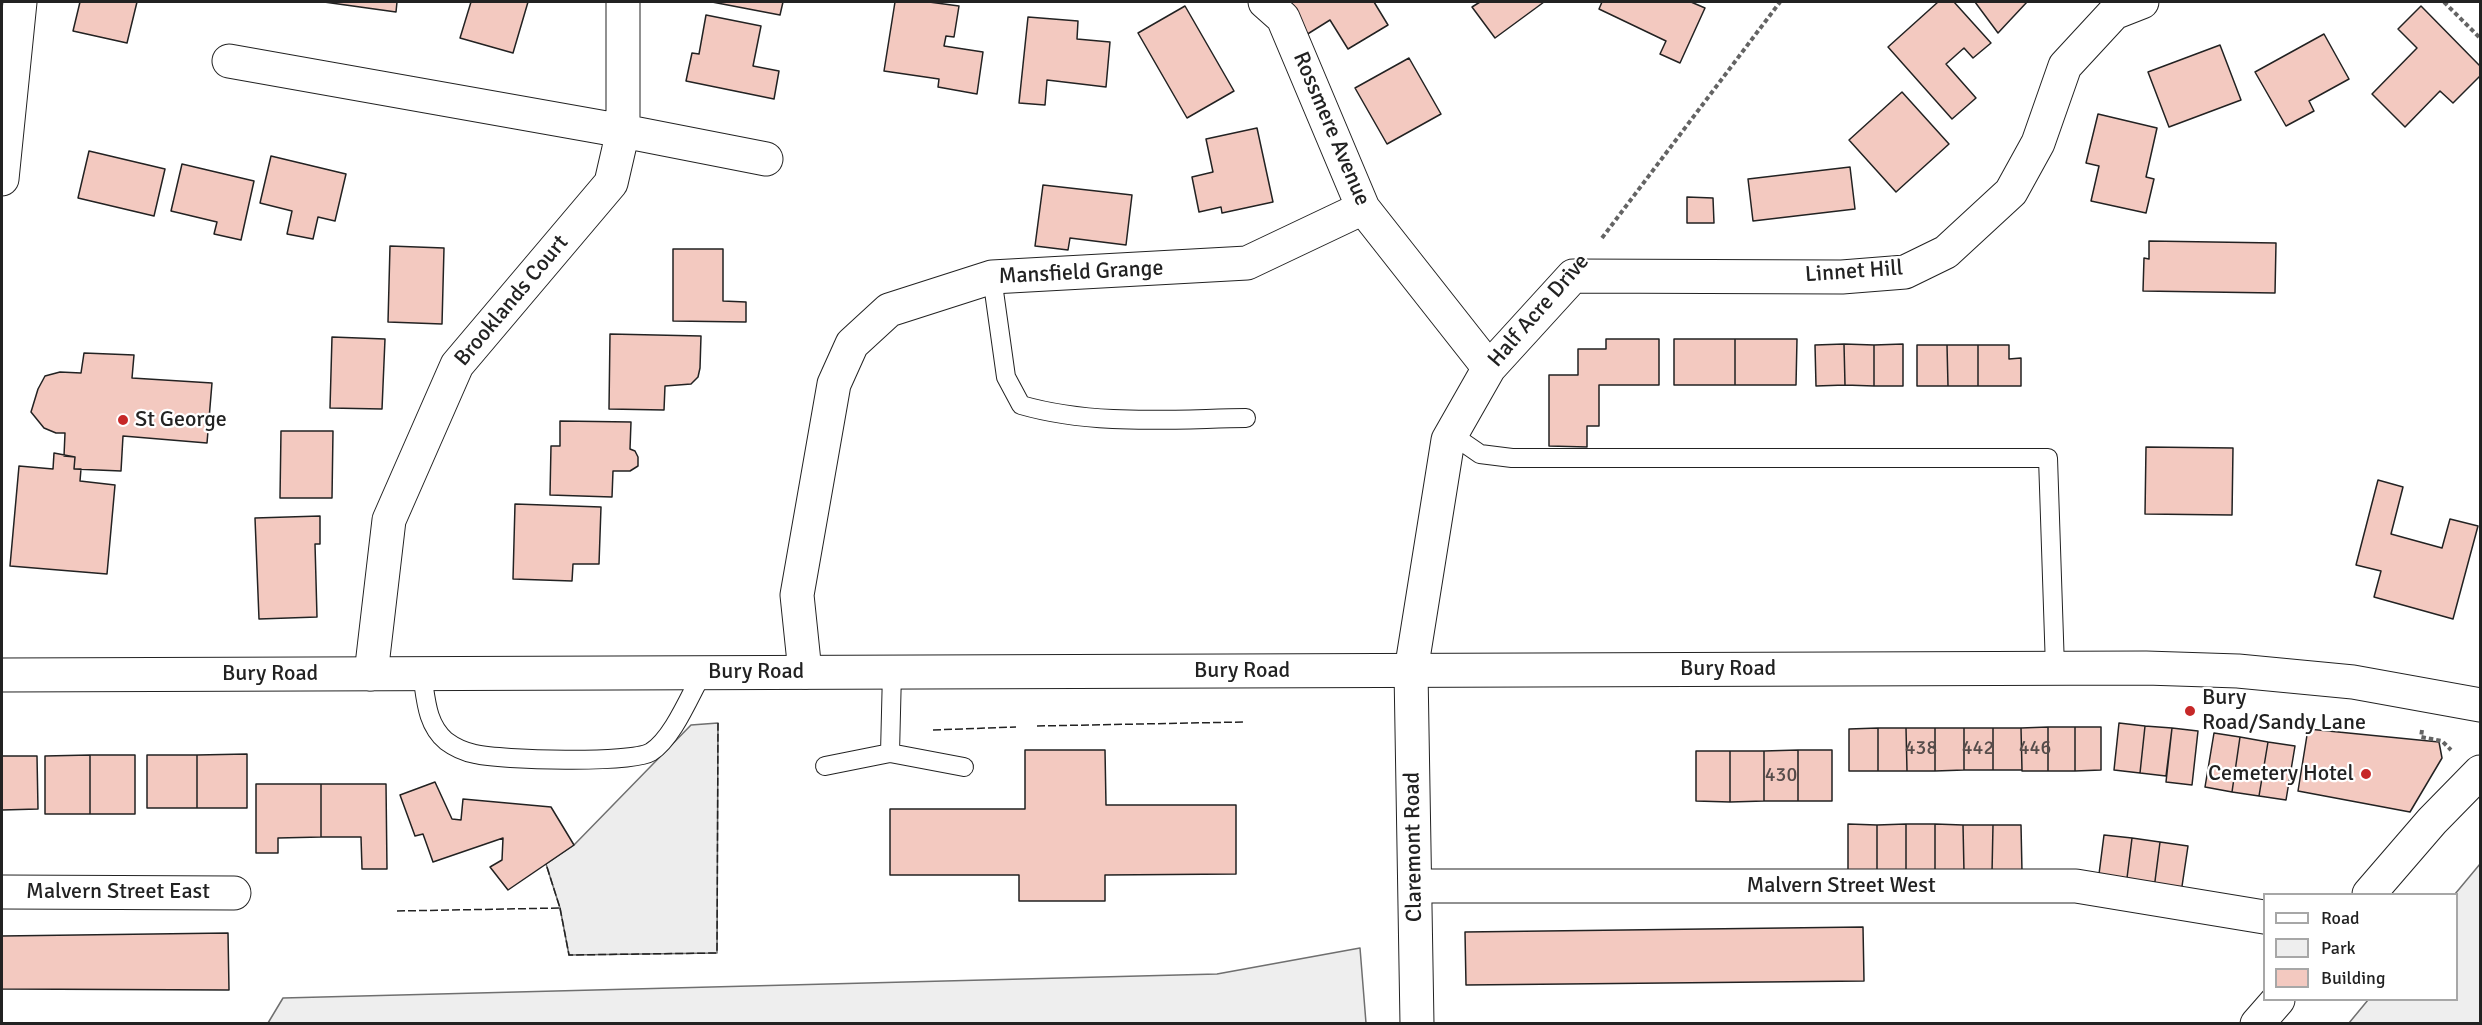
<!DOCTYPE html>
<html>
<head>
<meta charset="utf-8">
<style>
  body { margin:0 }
  #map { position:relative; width:2482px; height:1025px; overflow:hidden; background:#fff; font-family:Signika,sans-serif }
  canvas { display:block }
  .frame { position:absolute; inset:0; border:3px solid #222; pointer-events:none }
  .legend { position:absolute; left:2263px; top:893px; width:195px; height:108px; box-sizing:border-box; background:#fff; border:2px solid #a7a7a7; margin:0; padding:8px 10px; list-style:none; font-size:18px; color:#222 }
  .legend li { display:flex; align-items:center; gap:12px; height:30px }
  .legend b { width:30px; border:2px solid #a7a7a7 }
</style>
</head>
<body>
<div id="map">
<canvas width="2482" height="1025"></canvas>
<div class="frame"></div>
<ul class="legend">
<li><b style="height:8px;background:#fff"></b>Road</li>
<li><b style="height:16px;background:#eee"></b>Park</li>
<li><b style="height:16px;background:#f3c9c0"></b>Building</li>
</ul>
</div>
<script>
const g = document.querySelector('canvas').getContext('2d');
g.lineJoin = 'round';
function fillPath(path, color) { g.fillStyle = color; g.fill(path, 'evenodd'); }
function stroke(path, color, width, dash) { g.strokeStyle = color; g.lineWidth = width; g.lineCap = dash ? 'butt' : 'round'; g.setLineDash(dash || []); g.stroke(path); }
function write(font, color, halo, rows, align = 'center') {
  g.font = font + ' Signika,sans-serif'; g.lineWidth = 4.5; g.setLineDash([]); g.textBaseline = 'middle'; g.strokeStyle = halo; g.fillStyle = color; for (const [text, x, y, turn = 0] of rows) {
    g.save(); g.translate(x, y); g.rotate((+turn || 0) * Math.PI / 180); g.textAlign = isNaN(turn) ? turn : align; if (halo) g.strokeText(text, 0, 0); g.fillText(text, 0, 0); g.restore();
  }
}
const green = new Path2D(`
  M 2480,864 L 2480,1023 L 2349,1023 L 2368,1000 L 2456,1000 L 2455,894 Z
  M 1360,948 L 1366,1023 L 268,1023 L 283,998 L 1217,974 Z`);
const parking = new Path2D(`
  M 718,723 L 717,953 L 569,955 L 560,908 L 546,864 L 574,845 L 691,725 Z`);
const building = new Path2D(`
  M 80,2 L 137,2 L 127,43 L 73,31 Z
  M 324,2 L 397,2 L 396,12 Z
  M 471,2 L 528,2 L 513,53 L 460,38 Z
  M 712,2 L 783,2 L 780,15 Z
  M 895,2 L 929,2 L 959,6 L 954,37 L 946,36 L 944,46 L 983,52 L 977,94 L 938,87 L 939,79 L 884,71 Z
  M 1285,2 L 1374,2 L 1388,25 L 1348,49 L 1330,20 L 1306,35 Z
  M 1480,2 L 1544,2 L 1495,38 L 1472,7 Z
  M 1602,2 L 1691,2 L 1705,8 L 1680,63 L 1660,54 L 1666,41 L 1599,9 Z
  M 1938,2 L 1954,2 L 1991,43 L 1973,58 L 1964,48 L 1946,64 L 1976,98 L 1952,119 L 1888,47 Z
  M 1975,2 L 2027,2 L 1998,33 Z
  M 1185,6 L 1234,91 L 1187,118 L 1138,33 Z
  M 2421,6 L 2480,66 L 2480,76 L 2453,103 L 2440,91 L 2405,127 L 2372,94 L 2417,48 L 2398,29 Z
  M 706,15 L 761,26 L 753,66 L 779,71 L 774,99 L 686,81 L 692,53 L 699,54 Z
  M 1028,17 L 1078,21 L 1077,39 L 1110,42 L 1106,87 L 1047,80 L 1045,105 L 1019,103 Z
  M 2324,34 L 2349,79 L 2309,101 L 2314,111 L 2286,126 L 2255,72 Z
  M 2220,45 L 2241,100 L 2169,127 L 2148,72 Z
  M 1409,58 L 1441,114 L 1387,144 L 1355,88 Z
  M 1902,92 L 1949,144 L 1896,192 L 1849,140 Z
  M 2098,114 L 2157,128 L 2146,177 L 2154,179 L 2146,213 L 2091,201 L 2099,166 L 2086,163 Z
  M 1257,128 L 1273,202 L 1222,213 L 1221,207 L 1199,212 L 1192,177 L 1213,172 L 1206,139 Z
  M 89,151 L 165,169 L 154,216 L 78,198 Z
  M 271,156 L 346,174 L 335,221 L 318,217 L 313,239 L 287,234 L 292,211 L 260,203 Z
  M 182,164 L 254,181 L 241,240 L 214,234 L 217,222 L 171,211 Z
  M 1850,167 L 1855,209 L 1753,221 L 1748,179 Z
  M 1043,185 L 1132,195 L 1126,245 L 1070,238 L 1068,250 L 1035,246 Z
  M 1687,197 L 1713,198 L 1714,223 L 1687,223 Z
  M 2149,241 L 2276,243 L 2275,293 L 2143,291 L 2144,258 L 2149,259 Z
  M 390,246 L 444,248 L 442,324 L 388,322 Z
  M 673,249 L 723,249 L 723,301 L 746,302 L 746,322 L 673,321 Z
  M 610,334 L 701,336 L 700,368 L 698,377 L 691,384 L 665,386 L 664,410 L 609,409 Z
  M 332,337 L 385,339 L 382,409 L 330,408 Z
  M 1606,339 L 1659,339 L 1659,385 L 1599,385 L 1599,426 L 1587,426 L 1587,447 L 1549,446 L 1549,375 L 1578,375 L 1578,349 L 1606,349 Z
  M 1674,339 L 1735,339 L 1735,385 L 1674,385 Z
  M 1735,339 L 1797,339 L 1796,385 L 1735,385 Z
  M 1844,344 L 1874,345 L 1874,386 L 1845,385 Z
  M 1844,344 L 1845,385 L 1816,386 L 1815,345 Z
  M 1903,344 L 1903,386 L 1874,386 L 1874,345 Z
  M 1917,345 L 1947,345 L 1948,386 L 1917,386 Z
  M 1947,345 L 1978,345 L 1978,386 L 1948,386 Z
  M 1978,345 L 2009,345 L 2009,359 L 2021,358 L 2021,386 L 1978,386 Z
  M 84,353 L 134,355 L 132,378 L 212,383 L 207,443 L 123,436 L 121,471 L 74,469 L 75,457 L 64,456 L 65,433 L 56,433 L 44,428 L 31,412 L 38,389 L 45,376 L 60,372 L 81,373 Z
  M 560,421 L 631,422 L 630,449 L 635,451 L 638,457 L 638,466 L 630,471 L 613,471 L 612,497 L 550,495 L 551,446 L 560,446 Z
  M 281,431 L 333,431 L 332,498 L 280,498 Z
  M 2146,447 L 2233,448 L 2232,515 L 2145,514 Z
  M 54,453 L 75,457 L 74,469 L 81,469 L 80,481 L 115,485 L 107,574 L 10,566 L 19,466 L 53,469 Z
  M 2378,480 L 2403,487 L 2391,534 L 2442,548 L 2450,519 L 2478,526 L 2453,619 L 2374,597 L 2381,571 L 2356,565 Z
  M 515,504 L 601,507 L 599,564 L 573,564 L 572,581 L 513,579 Z
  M 320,516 L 320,544 L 315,544 L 317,617 L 259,619 L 255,518 Z
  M 2119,723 L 2145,726 L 2140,773 L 2114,770 Z
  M 2145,726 L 2172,728 L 2166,776 L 2140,773 Z
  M 2048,727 L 2048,771 L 2022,771 L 2021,728 Z
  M 2048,727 L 2075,727 L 2075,771 L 2048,771 Z
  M 2075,727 L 2101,727 L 2101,770 L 2075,771 Z
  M 1878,728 L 1906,728 L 1907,771 L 1878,771 Z
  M 1878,728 L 1878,771 L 1849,771 L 1849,729 Z
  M 1906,728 L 1935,728 L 1935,771 L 1907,771 Z
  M 1935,728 L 1964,728 L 1964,770 L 1935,771 Z
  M 1964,728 L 1993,728 L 1993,770 L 1964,770 Z
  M 1993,728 L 2021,728 L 2022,770 L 1993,770 Z
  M 2172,728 L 2198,731 L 2192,785 L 2166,782 Z
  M 2308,729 L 2439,742 L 2442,758 L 2410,812 L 2298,791 Z
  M 2214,733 L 2240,737 L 2232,792 L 2205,787 Z
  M 2240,737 L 2268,742 L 2259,796 L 2232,792 Z
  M 2268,742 L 2295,746 L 2286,800 L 2259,796 Z
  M 1025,750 L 1105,750 L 1106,805 L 1236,805 L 1236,874 L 1105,875 L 1105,901 L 1019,901 L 1019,875 L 890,875 L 890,809 L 1025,809 Z
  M 1798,750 L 1832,750 L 1832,801 L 1798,801 Z
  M 1798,750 L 1798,801 L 1764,801 L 1764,751 Z
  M 1696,751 L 1730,751 L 1730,802 L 1696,801 Z
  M 1730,751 L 1764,751 L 1764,801 L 1730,802 Z
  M 247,754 L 247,808 L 197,808 L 197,755 Z
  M 90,755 L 135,755 L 135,814 L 90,814 Z
  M 90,755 L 90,814 L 45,814 L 45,756 Z
  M 147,755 L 197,755 L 197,808 L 147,808 Z
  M 2,756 L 37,756 L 38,809 L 2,810 Z
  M 435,782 L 452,819 L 461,820 L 463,799 L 551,807 L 574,845 L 508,890 L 490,867 L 502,860 L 503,838 L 433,862 L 423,834 L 415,836 L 400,795 Z
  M 256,784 L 321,784 L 321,837 L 278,838 L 278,853 L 256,853 Z
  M 321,784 L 386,784 L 387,869 L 362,869 L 361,837 L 321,837 Z
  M 1848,824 L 1877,825 L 1877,872 L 1848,872 Z
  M 1906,824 L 1906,873 L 1877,872 L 1877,825 Z
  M 1906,824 L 1935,824 L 1935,872 L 1906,873 Z
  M 1935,824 L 1963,825 L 1964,872 L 1935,872 Z
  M 1963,825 L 1993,825 L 1992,873 L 1964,872 Z
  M 1993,825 L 2021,825 L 2022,872 L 1992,873 Z
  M 2104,835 L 2132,838 L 2126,886 L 2098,882 Z
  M 2132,838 L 2160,842 L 2154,889 L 2126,886 Z
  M 2160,842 L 2188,846 L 2181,893 L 2154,889 Z
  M 1863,927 L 1864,981 L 1466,985 L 1465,932 Z
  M 228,933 L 229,990 L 2,989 L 2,936 Z`);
const path = new Path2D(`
  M 2444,2 L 2480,38
  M 1602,238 L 1780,2
  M 2422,730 L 2421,737 L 2442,741 L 2451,750`);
const service = new Path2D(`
  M 992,277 L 1006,377 L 1021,405 C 1094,426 1171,419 1246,418
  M 1451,434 L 1480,454 L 1512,458 L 2048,458 L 2055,668
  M 422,674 C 426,698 426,724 446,741 C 454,747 465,752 475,754 C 501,760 631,764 651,752 C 673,738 690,695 703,672
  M 890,753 L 892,672
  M 825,766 L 890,753 L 964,767`);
const minor = new Path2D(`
  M 1265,2 L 1283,18 L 1363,208 L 1489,368
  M 229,61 L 623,131 L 766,159
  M 2,179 L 20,2
  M 805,672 L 797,595 L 834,384 L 852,344 L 889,310 L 992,277 L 1247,263 L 1363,208
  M 371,674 L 389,520 L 457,365 L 611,183 L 623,131 L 623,2
  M 1415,886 L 2076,886 L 2264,917
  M 2,892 L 234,893
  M 1417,1024 L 1411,671 L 1448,440 L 1489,368 L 1573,276 L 1842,277 L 1905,272 L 1946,252 L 2011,192 L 2038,143 L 2065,66 L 2114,13 L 2142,2`);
const secondary = new Path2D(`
  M 2,675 L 2146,668 L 2238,671 L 2353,682 L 2480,705
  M 2369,894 L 2432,821 L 2480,772
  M 2257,1024 L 2278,1000`);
const fence = new Path2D(`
  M 1037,726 L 1243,722
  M 933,730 L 1016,727
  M 560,908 L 569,955 L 717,953 L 718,723
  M 397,911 L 560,908 L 546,864`);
const markers = [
  [123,420,6,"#c62828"],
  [2190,711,6,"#c62828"],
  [2366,774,6,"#c62828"]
];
const numberNames = [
  ["438",1921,749],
  ["442",1978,749],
  ["446",2035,749],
  ["430",1781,776]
];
const streetNames = [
  ["Rossmere Avenue",1331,129,67],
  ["Linnet Hill",1854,272,-4],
  ["Mansfield Grange",1081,273,-3],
  ["Brooklands Court",512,301,-50],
  ["Half Acre Drive",1539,311,-49],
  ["Bury Road",1728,669],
  ["Bury Road",1242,671],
  ["Bury Road",756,672],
  ["Bury Road",270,674],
  ["Claremont Road",1414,847,-91],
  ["Malvern Street West",1841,886],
  ["Malvern Street East",118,892]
];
const poiNames = [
  ["St George",135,420],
  ["Bury",2202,698],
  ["Road/Sandy Lane",2202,723],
  ["Cemetery Hotel",2354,774,"right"]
];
fillPath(green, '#eee');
stroke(green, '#6f6f6f', 1.5);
fillPath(parking, '#ededed');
stroke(parking, '#6f6f6f', 1.5);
fillPath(building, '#f3c9c0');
stroke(building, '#222', 1.5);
stroke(service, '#222', 20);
stroke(minor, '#222', 35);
stroke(secondary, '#222', 35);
stroke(path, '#646464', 4, [4.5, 3]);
stroke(service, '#fff', 18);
stroke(minor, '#fff', 33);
stroke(secondary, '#fff', 33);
stroke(fence, '#222', 1.5, [8, 3]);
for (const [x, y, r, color] of markers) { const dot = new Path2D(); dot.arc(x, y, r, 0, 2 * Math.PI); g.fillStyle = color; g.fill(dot); stroke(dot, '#fff', 2); }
write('20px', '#564c4a', null, numberNames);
write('22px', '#222', '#fff', streetNames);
write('22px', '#222', '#fff', poiNames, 'left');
</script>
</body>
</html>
